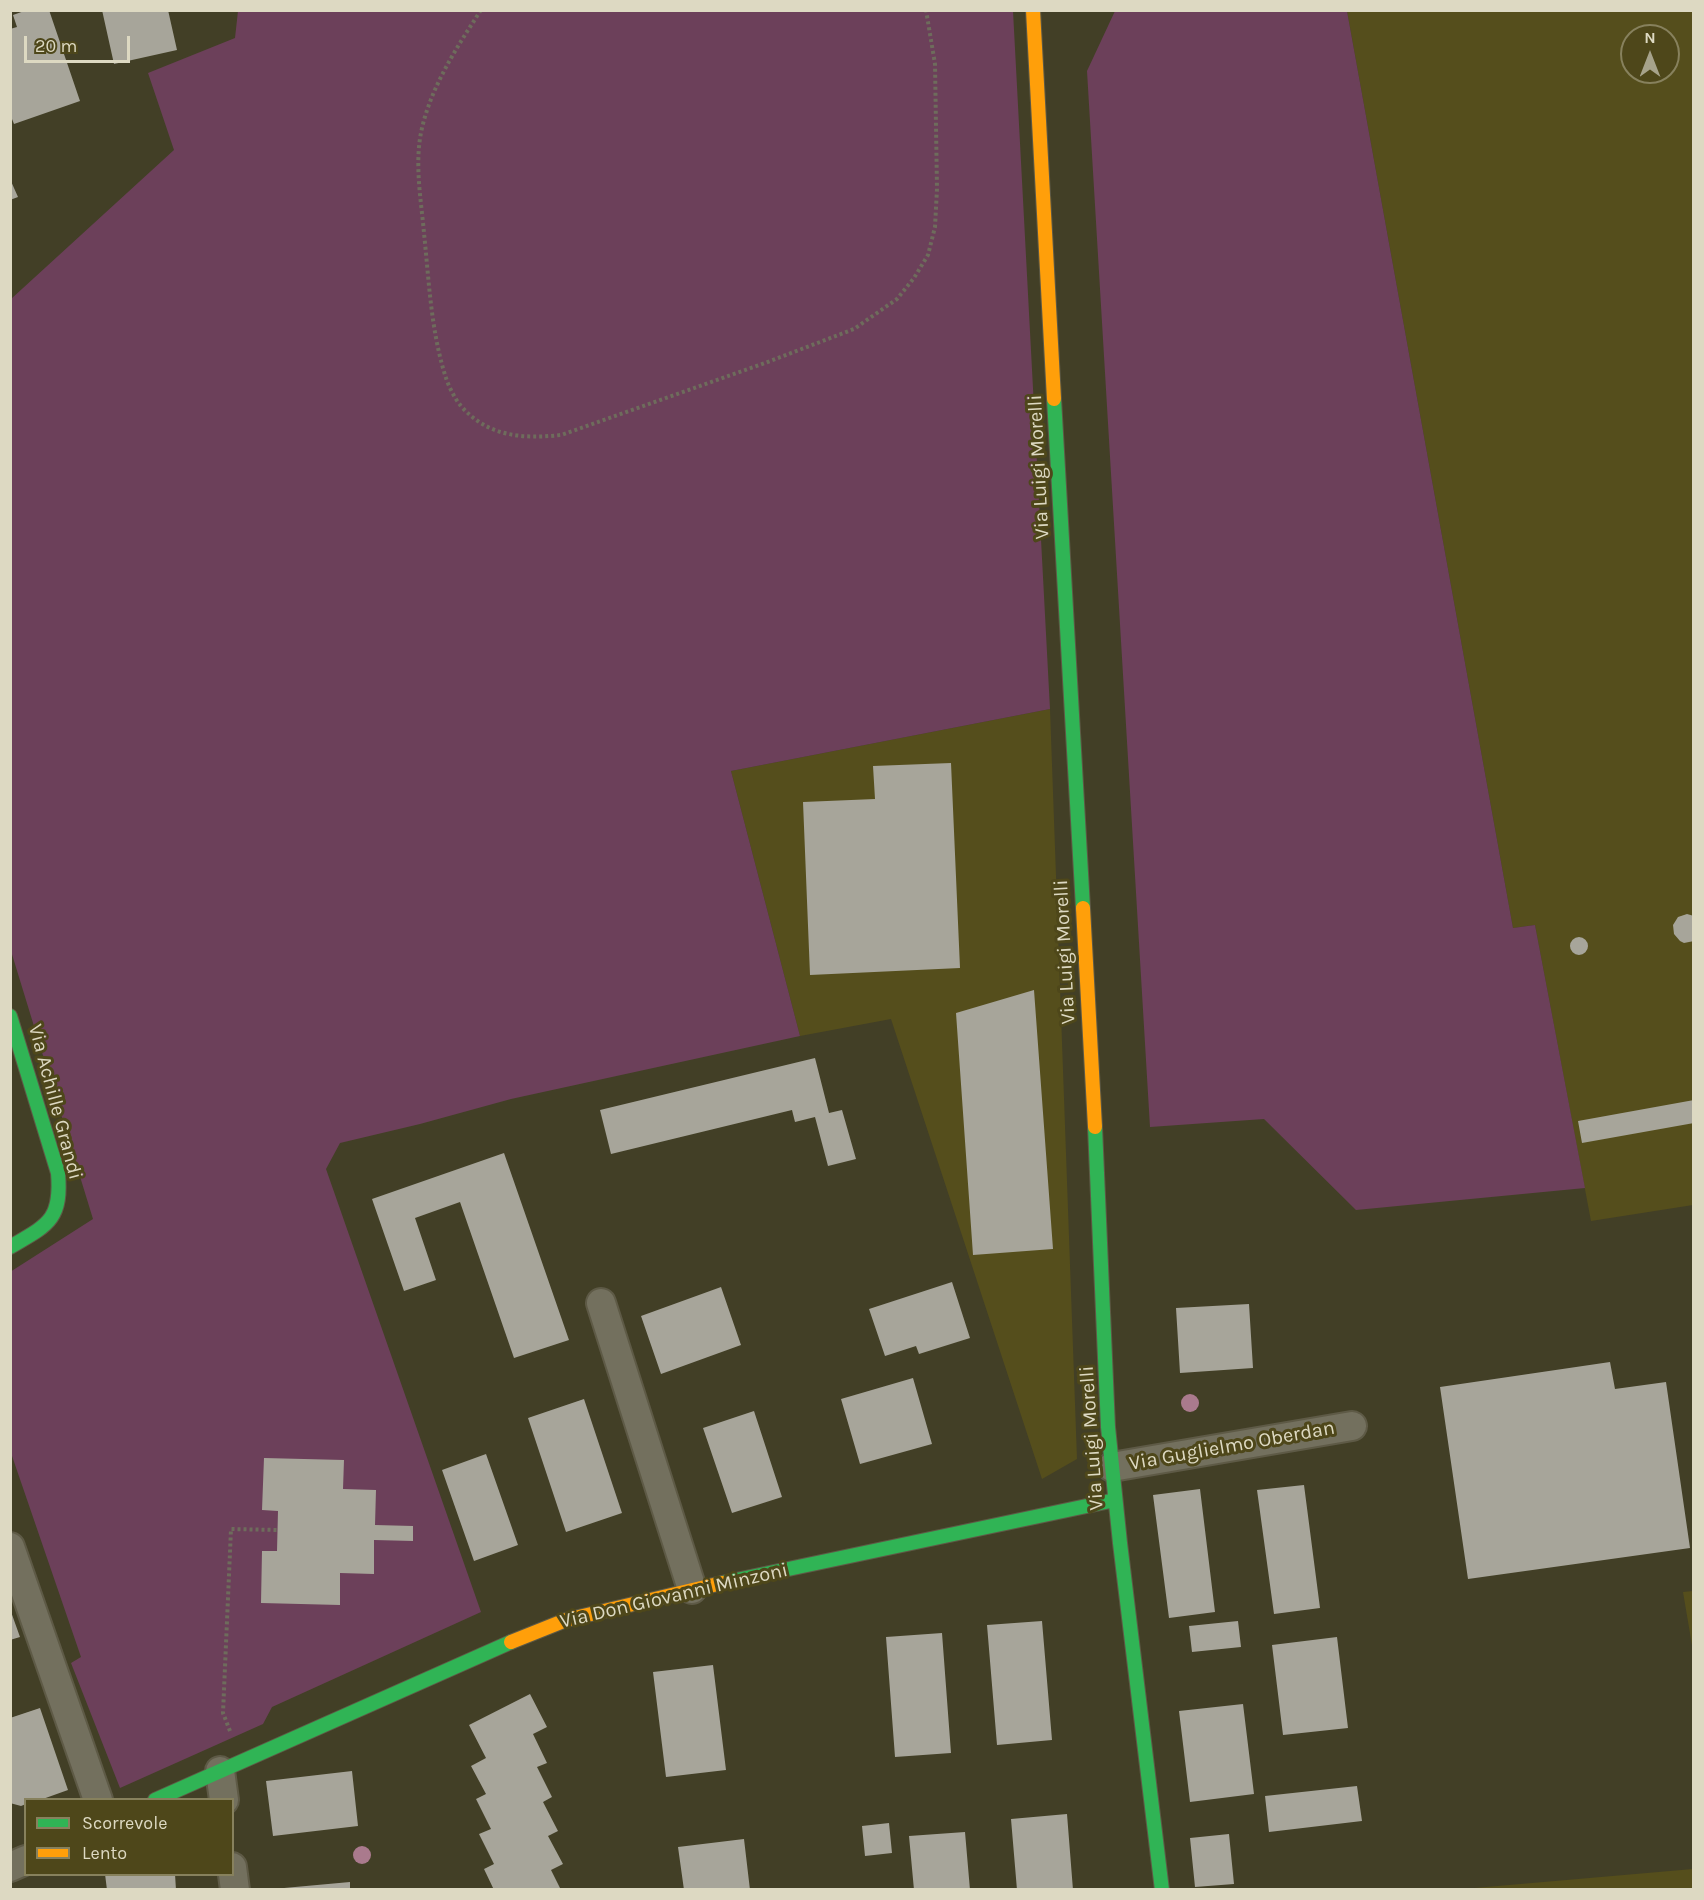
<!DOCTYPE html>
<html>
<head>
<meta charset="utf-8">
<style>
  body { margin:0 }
  #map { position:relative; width:1704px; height:1900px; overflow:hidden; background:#423f26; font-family:Karla,sans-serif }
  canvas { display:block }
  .frame { position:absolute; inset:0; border:12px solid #ddd9c2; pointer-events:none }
  .legend { position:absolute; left:24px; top:1798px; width:210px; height:78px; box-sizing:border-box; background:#4e471a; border:2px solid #87815d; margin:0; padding:8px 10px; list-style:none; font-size:18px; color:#ddd9c2 }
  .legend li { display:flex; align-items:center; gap:12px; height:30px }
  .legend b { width:30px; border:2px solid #87815d }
  .north { position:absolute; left:1620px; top:24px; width:60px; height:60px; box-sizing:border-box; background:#4e471a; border:2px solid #87815d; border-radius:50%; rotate:0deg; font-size:16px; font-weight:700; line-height:24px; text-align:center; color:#ddd9c2 }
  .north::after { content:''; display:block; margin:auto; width:21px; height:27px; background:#a7a38b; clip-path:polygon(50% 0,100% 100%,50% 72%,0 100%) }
  .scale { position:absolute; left:24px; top:36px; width:106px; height:27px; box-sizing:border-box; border:3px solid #ddd9c2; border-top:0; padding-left:8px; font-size:18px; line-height:21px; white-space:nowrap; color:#ddd9c2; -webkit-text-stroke:4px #4e471a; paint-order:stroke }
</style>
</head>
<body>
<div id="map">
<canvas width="1704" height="1900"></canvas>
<div class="frame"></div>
<ul class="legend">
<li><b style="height:8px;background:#30b455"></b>Scorrevole</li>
<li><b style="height:8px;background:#ff9f0a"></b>Lento</li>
</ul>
<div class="north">N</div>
<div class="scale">20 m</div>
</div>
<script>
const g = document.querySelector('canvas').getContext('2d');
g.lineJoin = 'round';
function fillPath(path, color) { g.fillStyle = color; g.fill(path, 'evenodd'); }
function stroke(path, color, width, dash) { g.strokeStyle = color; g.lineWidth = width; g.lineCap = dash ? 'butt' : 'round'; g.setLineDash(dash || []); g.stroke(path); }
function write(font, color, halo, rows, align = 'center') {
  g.font = font + ' Karla,sans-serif'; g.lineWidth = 6; g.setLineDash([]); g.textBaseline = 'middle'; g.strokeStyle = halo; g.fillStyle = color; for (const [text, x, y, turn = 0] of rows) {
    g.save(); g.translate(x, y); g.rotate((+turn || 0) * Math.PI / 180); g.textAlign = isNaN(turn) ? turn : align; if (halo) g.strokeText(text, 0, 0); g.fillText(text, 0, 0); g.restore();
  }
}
const built = new Path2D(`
  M 1347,11 L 1693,11 L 1693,1205 L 1591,1221 L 1535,925 L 1513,928 ZM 1632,36 L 1668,36 L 1668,72 L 1632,72 Z
  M 1050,709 L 1077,1459 L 1042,1479 L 891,1019 L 800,1036 L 731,771 Z
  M 1693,1591 L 1694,1591 L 1693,1651 L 1683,1592 Z
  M 1693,1869 L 1693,1889 L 1463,1889 Z`);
const green = new Path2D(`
  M 238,11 L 1013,11 L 1050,709 L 731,771 L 800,1036 L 511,1099 L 420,1124 L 340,1143 L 326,1169 L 481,1612 L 272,1707 L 263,1724 L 120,1788 L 71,1663 L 81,1657 L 11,1453 L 10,1272 L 93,1219 L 11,951 L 11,299 L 174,150 L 148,73 L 235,38 Z
  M 1115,11 L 1347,11 L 1513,928 L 1535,925 L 1585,1188 L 1356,1210 L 1264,1119 L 1150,1127 L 1087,71 Z`);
const building = new Path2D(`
  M 27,10 L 49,10 L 80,101 L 14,124 L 10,114 L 10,29 L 17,27 L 13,15 Z
  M 102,10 L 168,10 L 177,50 L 114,64 Z
  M 10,179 L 18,197 L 10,200 Z
  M 951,763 L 960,968 L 810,975 L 803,802 L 875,799 L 873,766 Z
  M 1687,914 L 1694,916 L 1694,941 L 1684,943 L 1680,941 L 1674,934 L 1673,925 L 1678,917 Z
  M1570 946a9 9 0 1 1 18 0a9 9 0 1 1-18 0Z
  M 1034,990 L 1053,1249 L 973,1255 L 956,1013 Z
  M 815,1058 L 829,1113 L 842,1110 L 856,1159 L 828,1166 L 815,1117 L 795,1122 L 792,1110 L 611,1154 L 600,1110 Z
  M 1694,1100 L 1694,1123 L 1582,1143 L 1578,1121 Z
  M 504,1153 L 569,1340 L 514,1358 L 460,1202 L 415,1218 L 436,1280 L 404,1291 L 372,1199 Z
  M 952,1282 L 970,1338 L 919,1354 L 916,1346 L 885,1356 L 869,1309 Z
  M 721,1287 L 741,1345 L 661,1374 L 641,1316 Z
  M 1249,1304 L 1253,1368 L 1180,1373 L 1176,1308 Z
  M 1610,1362 L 1615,1389 L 1666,1382 L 1690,1548 L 1468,1579 L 1440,1387 Z
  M 913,1378 L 932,1444 L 860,1464 L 841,1399 Z
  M 584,1399 L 622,1513 L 566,1532 L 528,1418 Z
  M 754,1411 L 782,1497 L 732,1513 L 703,1428 Z
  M 486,1454 L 518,1545 L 474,1561 L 442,1470 Z
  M 264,1458 L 344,1460 L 343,1489 L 376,1490 L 375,1525 L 413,1526 L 413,1541 L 374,1540 L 374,1574 L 340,1573 L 340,1605 L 261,1603 L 262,1551 L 277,1551 L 278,1511 L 262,1510 Z
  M 1304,1485 L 1320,1608 L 1274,1614 L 1257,1490 Z
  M 1200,1489 L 1215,1612 L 1169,1618 L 1153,1495 Z
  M 10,1609 L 20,1637 L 10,1640 Z
  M 1042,1621 L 1052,1740 L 997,1745 L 987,1625 Z
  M 1238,1621 L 1241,1647 L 1192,1652 L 1189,1626 Z
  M 942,1633 L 951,1753 L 895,1757 L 886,1637 Z
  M 1337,1637 L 1348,1728 L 1283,1735 L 1272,1645 Z
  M 713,1665 L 726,1770 L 666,1777 L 653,1672 Z
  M 530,1694 L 547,1727 L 533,1734 L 547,1763 L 537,1767 L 552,1797 L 543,1802 L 558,1831 L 548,1836 L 563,1864 L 551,1870 L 561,1890 L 494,1890 L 484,1869 L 494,1864 L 479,1834 L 491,1829 L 476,1799 L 486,1794 L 471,1766 L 486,1758 L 469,1725 Z
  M 1243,1704 L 1254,1794 L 1190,1802 L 1179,1711 Z
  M 40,1708 L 68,1790 L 40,1800 L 26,1800 L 26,1804 L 21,1806 L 10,1803 L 10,1718 Z
  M 352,1771 L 358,1826 L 273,1836 L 266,1781 Z
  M 1357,1786 L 1362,1821 L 1269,1832 L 1265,1796 Z
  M 1067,1814 L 1073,1890 L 1017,1890 L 1011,1819 Z
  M 889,1823 L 892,1853 L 865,1856 L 862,1826 Z
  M 965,1832 L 970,1890 L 914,1890 L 909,1836 Z
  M 1229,1834 L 1234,1884 L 1195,1887 L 1190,1838 Z
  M 744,1839 L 750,1890 L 684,1890 L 678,1847 Z
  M 105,1874 L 175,1874 L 176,1890 L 107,1890 Z
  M 350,1882 L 350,1890 L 284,1890 L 284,1888 Z`);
const path = new Path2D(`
  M 481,10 C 457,47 432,85 422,128 C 414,162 421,199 424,233 C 429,281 431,332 446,378 C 449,387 455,399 461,406 C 488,437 523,439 561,435 L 765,363 L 854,329 L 897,299 L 914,278 L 928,255 L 935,227 L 937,189 L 935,64 L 926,10
  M 230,1731 L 223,1713 L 231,1529 L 278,1530`);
const street = new Path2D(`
  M 601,1303 L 692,1589
  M 1112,1467 L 1352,1426
  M 10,1547 L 98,1800
  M 220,1771 L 224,1800
  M 10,1867 L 26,1860
  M 232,1867 L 235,1890`);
const fast = new Path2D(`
  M 1054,399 L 1083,908
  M 10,1016 L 58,1173 C 62,1220 48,1225 10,1247
  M 1095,1127 L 1108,1427 L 1120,1543 L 1162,1890
  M 722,1583 L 1115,1500
  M 155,1800 L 511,1642`);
const slow = new Path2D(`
  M 1033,10 L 1054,399
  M 1083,908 L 1095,1127
  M 511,1642 L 566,1620 L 722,1583`);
const trees = [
  [1190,1403],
  [362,1855]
];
const streetNames = [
  ["Via Luigi Morelli",1039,467,-93],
  ["Via Luigi Morelli",1065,952,-93],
  ["Via Achille Grandi",55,1102,75],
  ["Via Luigi Morelli",1092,1438,-94],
  ["Via Guglielmo Oberdan",1232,1446,-10],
  ["Via Don Giovanni Minzoni",674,1596,-13]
];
fillPath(built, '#554e1c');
fillPath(green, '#6c405a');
fillPath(building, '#a7a59a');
stroke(street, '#5e5a46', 32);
stroke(fast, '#5e5a46', 16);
stroke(slow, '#5e5a46', 16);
stroke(path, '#6e6c5c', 4, [3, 3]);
stroke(street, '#73705e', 28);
stroke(fast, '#30b455', 14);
stroke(slow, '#ff9f0a', 14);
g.fillStyle = '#aa7a8d';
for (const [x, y] of trees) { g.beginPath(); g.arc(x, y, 9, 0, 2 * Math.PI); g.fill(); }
write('20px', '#ddd9c2', '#4e471a', streetNames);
</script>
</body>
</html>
